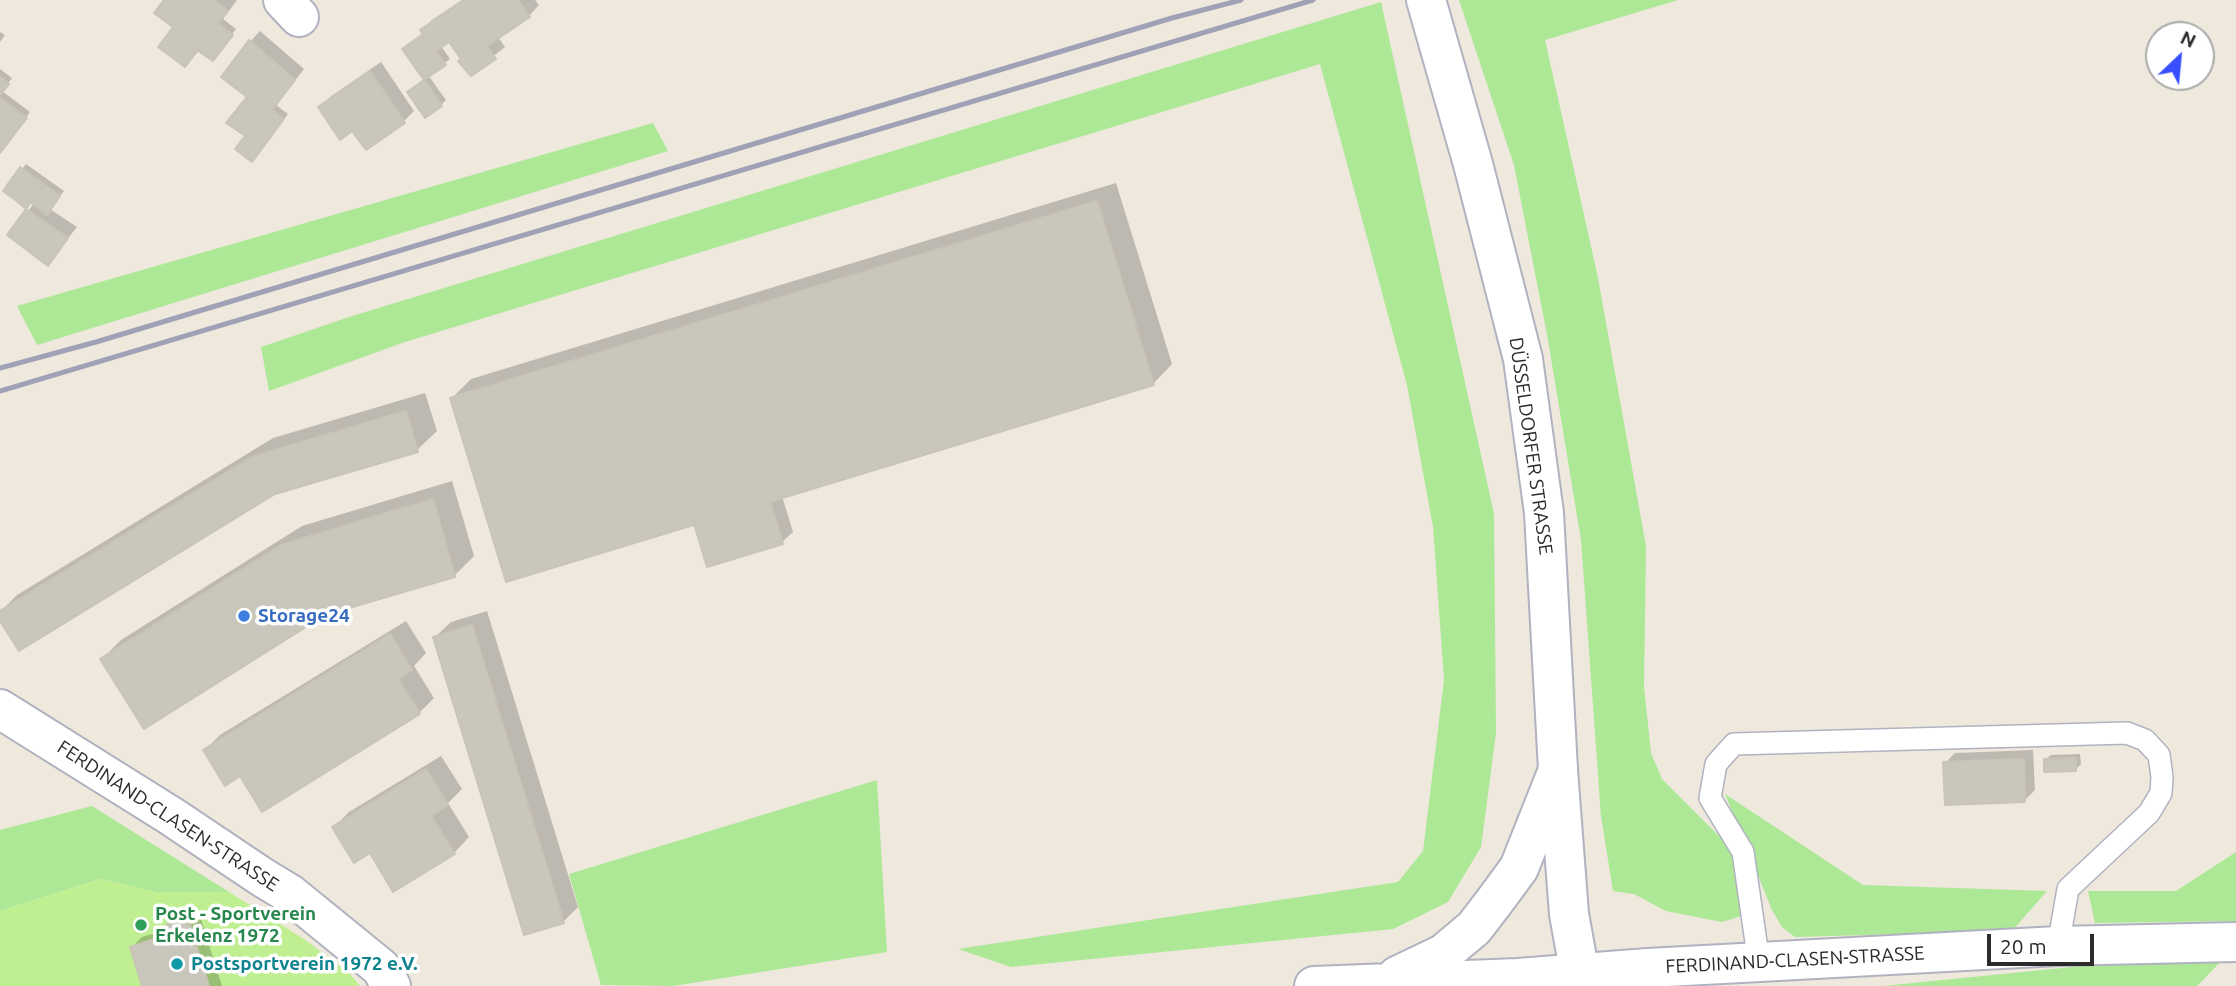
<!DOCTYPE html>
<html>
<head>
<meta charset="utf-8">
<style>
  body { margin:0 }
  #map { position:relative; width:2236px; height:986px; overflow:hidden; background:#eee8dd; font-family:Ubuntu,sans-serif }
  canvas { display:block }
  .north { position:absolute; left:2145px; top:21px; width:70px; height:70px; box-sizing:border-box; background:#fff; border:2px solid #aaa; border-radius:50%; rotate:26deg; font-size:19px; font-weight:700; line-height:28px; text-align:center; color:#2b2b2b }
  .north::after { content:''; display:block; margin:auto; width:24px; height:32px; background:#394fff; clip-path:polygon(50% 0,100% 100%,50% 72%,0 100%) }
  .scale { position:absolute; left:1987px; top:934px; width:107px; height:32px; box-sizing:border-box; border:4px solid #2b2b2b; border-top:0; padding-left:9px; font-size:21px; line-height:24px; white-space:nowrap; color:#2b2b2b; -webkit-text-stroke:5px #fff; paint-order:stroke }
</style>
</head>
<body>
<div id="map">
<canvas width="2236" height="986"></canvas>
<div class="north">N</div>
<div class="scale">20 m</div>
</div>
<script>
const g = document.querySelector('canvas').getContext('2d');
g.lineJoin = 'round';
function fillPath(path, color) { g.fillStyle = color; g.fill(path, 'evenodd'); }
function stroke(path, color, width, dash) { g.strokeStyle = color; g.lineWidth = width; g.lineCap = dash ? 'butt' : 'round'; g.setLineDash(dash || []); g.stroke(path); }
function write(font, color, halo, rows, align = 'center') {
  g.font = font + ' Ubuntu,sans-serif'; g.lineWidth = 7; g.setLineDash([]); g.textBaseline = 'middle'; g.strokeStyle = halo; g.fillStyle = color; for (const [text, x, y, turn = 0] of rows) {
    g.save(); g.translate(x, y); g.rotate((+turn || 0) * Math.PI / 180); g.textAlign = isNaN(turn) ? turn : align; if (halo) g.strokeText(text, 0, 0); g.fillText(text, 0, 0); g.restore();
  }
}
const green = new Path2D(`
  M 1459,0 L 1678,0 L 1545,40 L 1598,278 L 1646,546 L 1644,687 L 1651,753 L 1662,779 L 1734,851 L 1741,916 L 1722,922 L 1666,911 L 1634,894 L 1613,891 L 1601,816 L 1581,540 L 1548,340 L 1514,165 Z
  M 1381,2 L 1494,514 L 1496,733 L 1481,847 L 1448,902 L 1393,929 L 1011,967 L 958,949 L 1398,882 L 1423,851 L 1444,680 L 1433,527 L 1407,385 L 1320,64 L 405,342 L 269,391 L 261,347 L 349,317 Z
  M 653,123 L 668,151 L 37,345 L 17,306 Z
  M 877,780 L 887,952 L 673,986 L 601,985 L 569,874 Z
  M 1725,794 L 1863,885 L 2047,891 L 2012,931 L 1795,937 L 1782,927 L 1772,910 Z
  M 92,806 L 229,892 L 156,892 L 100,879 L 0,911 L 0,830 Z
  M 2236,852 L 2236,921 L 2095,923 L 2088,891 L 2176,891 Z
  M 2231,951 L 2197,986 L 1883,986 Z`);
const pitch = new Path2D(`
  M 100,879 L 156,892 L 229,892 L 304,939 L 350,974 L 360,986 L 0,986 L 0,911 Z`);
const shadow = new Path2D(`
  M 166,0 L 237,0 L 223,19 L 236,29 L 217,54 L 199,49 L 185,65 L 176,26 Z
  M 462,0 L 535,0 L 539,5 L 529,16 L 498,37 L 505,47 L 471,74 L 450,40 L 441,46 L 450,59 L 428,75 L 446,100 L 441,105 L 409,92 L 426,79 L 405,49 L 425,34 L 422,30 L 432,20 Z
  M 260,31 L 304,69 L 276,105 L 288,114 L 256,155 L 238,148 L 247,136 L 250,42 Z
  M 0,32 L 5,35 L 0,42 Z
  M 381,62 L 414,111 L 404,121 L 366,148 L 353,129 L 320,107 L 330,97 Z
  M 0,69 L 12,78 L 2,91 L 30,112 L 0,154 Z
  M 26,164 L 64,191 L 50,209 L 77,227 L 48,263 L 9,235 L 36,201 L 22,169 Z
  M 1116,183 L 1172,364 L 1153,384 L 782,496 L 793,532 L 782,542 L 708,564 L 695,522 L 452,398 L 471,379 Z
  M 425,393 L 437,431 L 417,450 L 274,492 L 0,617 L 0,612 L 17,595 L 273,438 Z
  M 452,481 L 474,556 L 454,576 L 102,659 L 121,640 L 302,526 Z
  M 487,611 L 578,907 L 563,922 L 435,637 L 451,622 Z
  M 406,621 L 426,653 L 414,666 L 434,698 L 419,713 L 241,774 L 205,750 L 220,735 Z
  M 2033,750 L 2035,790 L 2024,801 L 1945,763 L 1955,753 Z
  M 2080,754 L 2081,764 L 2076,769 L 2046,759 L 2051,755 Z
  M 441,756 L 462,789 L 448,803 L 469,837 L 454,853 L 394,889 L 370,851 L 334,827 L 349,812 Z
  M 193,914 L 195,921 L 201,919 L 222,986 L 144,986 L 132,947 L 142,937 L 169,929 L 168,925 L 172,920 Z`);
const building = new Path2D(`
  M 164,0 L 214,0 L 228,11 L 185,67 L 158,47 L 173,27 L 154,13 Z
  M 464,0 L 518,0 L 530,17 L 487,46 L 496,59 L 471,76 L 458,61 L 461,59 L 449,42 L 435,52 L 420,30 Z
  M 217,23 L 233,35 L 213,61 L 197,50 Z
  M 423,34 L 446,65 L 424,80 L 402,49 Z
  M 249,40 L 295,80 L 250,139 L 226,123 L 247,97 L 221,77 Z
  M 370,71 L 405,123 L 366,150 L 352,131 L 340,140 L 318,107 Z
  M 0,77 L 9,84 L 0,95 Z
  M 424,80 L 442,106 L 425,118 L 407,92 Z
  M 0,98 L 27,118 L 16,132 L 0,122 Z
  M 272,110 L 284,119 L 252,162 L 235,149 L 245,136 L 250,139 Z
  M 0,122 L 16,132 L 0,153 Z
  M 20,167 L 35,178 L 18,202 L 3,191 Z
  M 35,178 L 44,184 L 26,209 L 18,202 Z
  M 44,184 L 60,196 L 47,215 L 30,202 Z
  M 1097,201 L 1154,385 L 506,582 L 450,398 Z
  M 26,209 L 68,238 L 48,266 L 7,235 Z
  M 406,411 L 418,452 L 275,494 L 19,651 L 0,621 L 0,611 L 252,457 Z
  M 433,499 L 455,577 L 325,615 L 144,729 L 100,659 L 281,545 Z
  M 770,501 L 783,544 L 707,567 L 694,524 Z
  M 472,625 L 564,923 L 524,935 L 433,637 Z
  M 390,634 L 412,670 L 398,679 L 420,714 L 262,812 L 240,776 L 225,786 L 203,750 Z
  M 2076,758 L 2076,771 L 2044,772 L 2044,759 Z
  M 2024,759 L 2025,802 L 1945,805 L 1943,762 Z
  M 426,769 L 448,805 L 431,816 L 455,854 L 393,892 L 370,853 L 354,863 L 332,827 Z
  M 188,918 L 191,928 L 176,932 L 173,922 Z
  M 173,922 L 176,932 L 169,935 L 166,925 Z
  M 191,928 L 209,986 L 159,986 L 145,942 Z
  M 145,942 L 159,986 L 142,986 L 130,947 Z`);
const lane = new Path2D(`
  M 1759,963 L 1743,852 L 1710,798 L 1716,764 L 1734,744 L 2127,733 L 2145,740 L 2159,755 L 2162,777 L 2161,793 L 2149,813 L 2068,889 L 2058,946`);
const street = new Path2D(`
  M 283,0 L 299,17
  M 0,709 L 171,816 L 262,877 L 290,894 L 381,968 L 391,986
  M 1397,976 L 1443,954 L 1474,928 L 1494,902 L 1519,868 L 1558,770
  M 1314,986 L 1518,978 L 1648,968 L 2058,946 L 2236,942`);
const secondary = new Path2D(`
  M 1426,0 L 1473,164 L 1523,359 L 1544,513 L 1558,770 L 1569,914 L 1582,986`);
const rail = new Path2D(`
  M 0,368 L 96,342 L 1172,18 L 1241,0
  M 0,391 L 1313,0`);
const markers = [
  [244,616,7,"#3f7fe0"],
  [141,925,7,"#2e9e5b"],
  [177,964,7,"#0f9aa8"]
];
const streetNames = [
  ["DÜSSELDORFER STRASSE",1531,446,82],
  ["FERDINAND-CLASEN-STRASSE",168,816,33],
  ["FERDINAND-CLASEN-STRASSE",1795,960,-3]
];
const shopNames = [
  ["Storage24",258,616]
];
const leisureNames = [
  ["Post - Sportverein",155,914],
  ["Erkelenz 1972",155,936]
];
const cultureNames = [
  ["Postsportverein 1972 e.V.",191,964]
];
fillPath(green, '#ace896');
fillPath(pitch, '#c0ef92');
fillPath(shadow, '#0003');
fillPath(building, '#c9c6bb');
stroke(building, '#cac4b6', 2);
stroke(lane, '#b1b2c0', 24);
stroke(street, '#b1b2c0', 42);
stroke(secondary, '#b1b2c0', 42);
stroke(lane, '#fff', 21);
stroke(street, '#fff', 38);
stroke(secondary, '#fff', 38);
stroke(rail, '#9fa1b7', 5);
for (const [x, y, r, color] of markers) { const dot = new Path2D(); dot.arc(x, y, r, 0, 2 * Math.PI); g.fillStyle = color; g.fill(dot); stroke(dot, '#fff', 2.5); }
write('19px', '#2b2b2b', '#fff', streetNames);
write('bold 19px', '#366cbe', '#fff', shopNames, 'left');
write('bold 19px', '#27864d', '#fff', leisureNames, 'left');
write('bold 19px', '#0d838f', '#fff', cultureNames, 'left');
</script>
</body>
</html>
